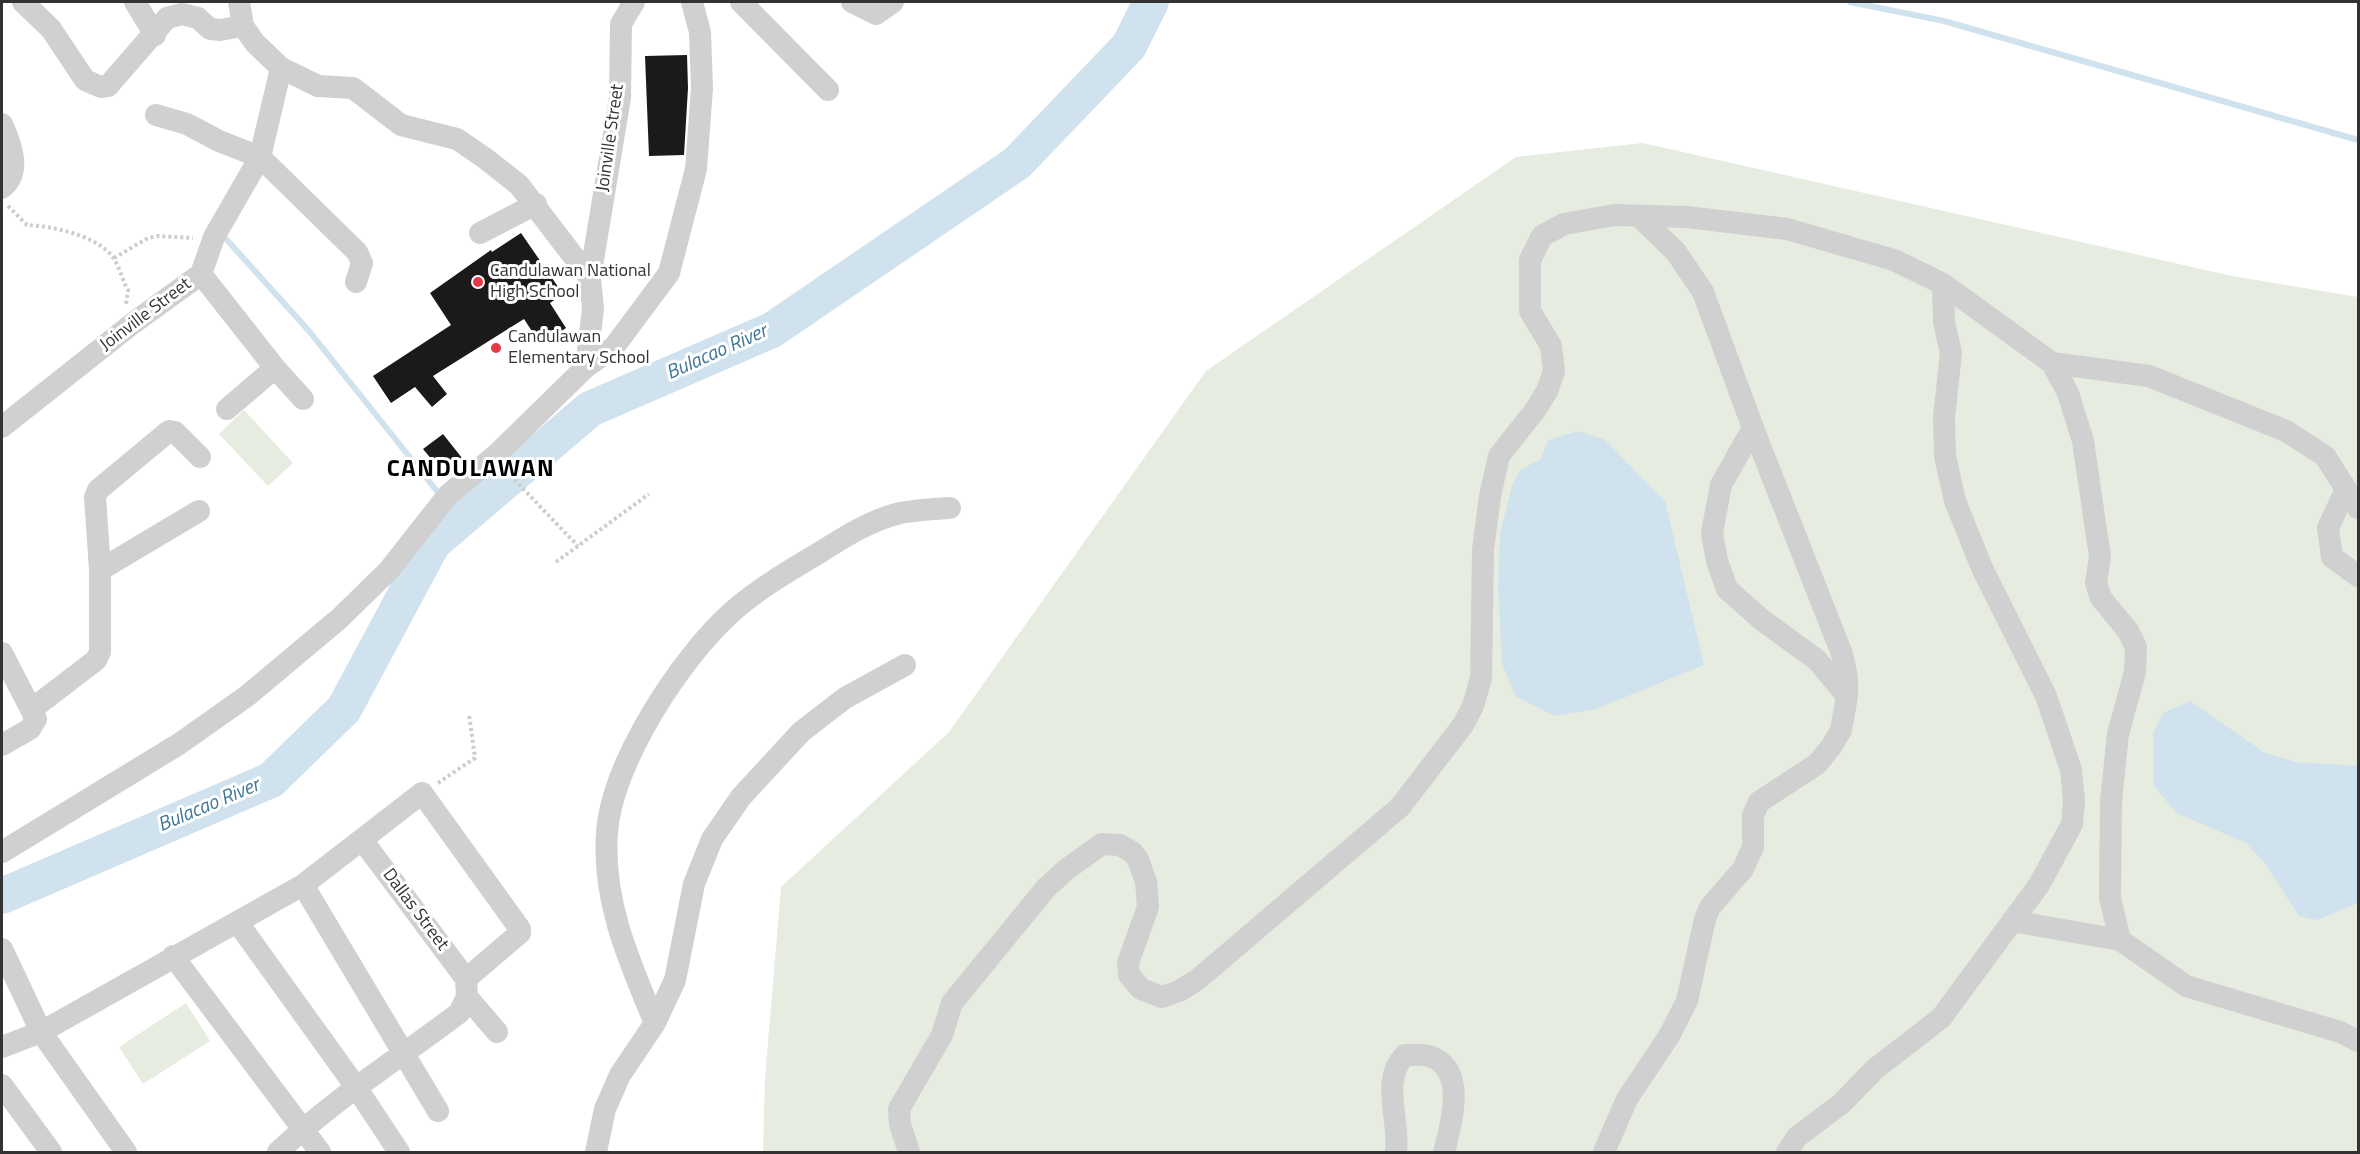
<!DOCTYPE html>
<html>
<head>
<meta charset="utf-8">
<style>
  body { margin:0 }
  #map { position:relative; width:2360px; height:1154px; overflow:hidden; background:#fff; font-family:"Titillium Web",sans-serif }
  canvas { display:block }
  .frame { position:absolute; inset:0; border:3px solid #333; pointer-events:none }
</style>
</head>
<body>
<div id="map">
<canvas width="2360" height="1154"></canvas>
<div class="frame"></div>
</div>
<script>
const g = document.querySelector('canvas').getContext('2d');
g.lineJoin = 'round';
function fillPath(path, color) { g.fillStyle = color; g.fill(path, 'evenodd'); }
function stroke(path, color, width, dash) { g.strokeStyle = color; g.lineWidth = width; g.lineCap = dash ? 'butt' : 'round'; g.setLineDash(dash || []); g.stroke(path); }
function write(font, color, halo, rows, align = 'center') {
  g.font = font + ' "Titillium Web",sans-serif'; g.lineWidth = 6; g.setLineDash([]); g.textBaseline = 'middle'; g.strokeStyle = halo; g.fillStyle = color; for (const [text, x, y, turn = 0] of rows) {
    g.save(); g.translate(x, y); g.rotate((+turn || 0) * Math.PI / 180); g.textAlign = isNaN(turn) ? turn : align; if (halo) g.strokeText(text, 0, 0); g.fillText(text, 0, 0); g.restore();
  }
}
const green = new Path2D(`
  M 1643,143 L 2232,276 L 2358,297 L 2358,1152 L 763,1152 L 765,1078 L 781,887 L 949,732 L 1206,371 L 1516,157 Z
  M 244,410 L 293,463 L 268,486 L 219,434 Z
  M 186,1003 L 210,1041 L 143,1084 L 119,1047 Z`);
const water = new Path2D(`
  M 1578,431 L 1605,440 L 1665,501 L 1704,665 L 1596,709 L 1555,716 L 1515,696 L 1502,663 L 1498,586 L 1500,534 L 1512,486 L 1520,470 L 1541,459 L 1548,440 Z
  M 2190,701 L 2265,753 L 2296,762 L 2358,766 L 2358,903 L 2317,920 L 2299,916 L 2264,862 L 2246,843 L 2176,813 L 2154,785 L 2153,733 L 2163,713 Z`);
const stream = new Path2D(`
  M 1850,2 L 1944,21 L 2358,140
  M 227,240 L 309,331 L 460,520`);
const river = new Path2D(`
  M 2,896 L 271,780 L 344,709 L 433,543 L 590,409 L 772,330 L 1017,163 L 1129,46 L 1151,2`);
const building = new Path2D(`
  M 687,55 L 688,88 L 684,155 L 649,156 L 645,56 Z
  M 521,233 L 563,294 L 550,303 L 566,328 L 541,345 L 524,319 L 433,376 L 447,394 L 432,407 L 415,387 L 391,403 L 373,376 L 451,325 L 430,293 L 491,250 L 492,252 Z
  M 443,434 L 466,463 L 447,478 L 423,449 Z`);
const path = new Path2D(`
  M 8,206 L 27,225 C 52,226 100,236 114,259 C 120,268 122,280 128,290 L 126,304
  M 114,258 L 148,238 L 158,236 L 193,238
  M 506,471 L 578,546
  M 556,562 L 649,494
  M 438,783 L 475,758 L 469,714`);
const minor = new Path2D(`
  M 23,2 L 51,29 L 85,80 L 101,87 L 108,86 L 167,18 L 182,14 L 198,18 L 210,29 L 220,30 L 243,26
  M 135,2 L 155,35
  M 239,2 L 243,26 L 255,43 L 281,68 L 318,86 L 353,88 L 401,125 L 457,139 L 486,159 L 519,185 L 590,278
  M 741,2 L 828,90
  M 852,2 L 876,14 L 893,2
  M 156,115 L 187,124 L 219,141 L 260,157 L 357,252 L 362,263 L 356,282
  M 2,124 C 11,144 22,172 2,188
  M 480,233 L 536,204
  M 201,274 L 275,368 L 303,399
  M 2052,363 L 2068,393 L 2083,441 L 2100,557 L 2096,583 L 2101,598 L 2128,631 L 2136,647 L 2135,672 L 2118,734 L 2111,801 L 2110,898 L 2120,940
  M 586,367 L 593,309 L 590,278 L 620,98 L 621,24 L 634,2
  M 227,409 L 275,368
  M 2,427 L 132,324 L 201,274 L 214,237 L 260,157 L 281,68
  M 1753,428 L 1721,485 L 1712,533 L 1717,561 L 1727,589 L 1762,620 L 1817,660 L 1847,696
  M 2345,491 L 2328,528 L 2332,557 L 2358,576
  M 100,570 L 95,497 L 98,490 L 169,431 L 175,432 L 200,457
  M 32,709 L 96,660 L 100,652 L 100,570 L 199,511
  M 2,745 L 30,729 L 36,719 L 2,653
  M 2,852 L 179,744 L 247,696 L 340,618 L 389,570 L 448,495 L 496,455 L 586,367 L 614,347 L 669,273 L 696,169 L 702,88 L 700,32 L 692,2
  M 303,885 L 438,1111
  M 2012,921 L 2120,940 L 2186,986 L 2340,1032 L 2358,1041
  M 238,923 L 356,1087 L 399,1152
  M 2,949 L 41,1032 L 126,1152
  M 173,956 L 320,1152
  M 467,997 L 497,1032
  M 655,1023 C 629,961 602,901 607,832 C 612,763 681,657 733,611 C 758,589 790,570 819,553 C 844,537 871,520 900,513 C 916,510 933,509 950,508
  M 2,1047 L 41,1032 L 303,885 L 422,793 L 520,929 L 520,933 L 466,979
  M 2,1085 L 51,1152
  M 278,1152 C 333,1100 398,1059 459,1013 L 467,997 L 466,979 L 363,841
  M 596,1152 L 605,1109 L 620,1075 L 655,1023 L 675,980 L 694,884 L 712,839 L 741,797 L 801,732 L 845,698 L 905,665
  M 909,1152 L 900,1124 L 899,1109 L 942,1035 L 952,1003 L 1046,888 L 1067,869 L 1102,844 L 1120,845 L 1132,852 L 1138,859 L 1146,882 L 1148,907 L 1128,963 L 1129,975 L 1141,989 L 1162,997 L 1179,991 L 1197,980 L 1400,807 L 1463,725 L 1473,706 L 1481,678 L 1483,550 L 1490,496 L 1499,456 L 1536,409 L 1547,391 L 1554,371 L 1551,346 L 1530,311 L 1530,260 L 1542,236 L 1564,224 L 1614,215 L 1687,217 L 1787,229 L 1894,260 L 1943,284 L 2052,363 L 2149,376 L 2286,431 L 2325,456 L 2358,508
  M 1396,1152 C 1400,1120 1380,1080 1405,1055 C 1412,1055 1422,1054 1429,1056 C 1468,1068 1451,1125 1444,1152
  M 1604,1152 L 1627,1099 L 1669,1036 L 1687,1001 L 1705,919 L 1710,907 L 1743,869 L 1753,847 L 1753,815 L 1759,802 L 1817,764 L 1831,747 L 1841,730 L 1847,696 L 1847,677 L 1842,654 L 1753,428 L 1703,292 L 1676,252 L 1641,218
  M 1787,1152 L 1797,1137 L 1842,1103 L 1875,1069 L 1941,1018 L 2039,885 L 2072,824 L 2074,802 L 2071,770 L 2046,696 L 1982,568 L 1955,501 L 1945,456 L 1944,417 L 1951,353 L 1944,322 L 1943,284`);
const markers = [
  [478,282,6,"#e63946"],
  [496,348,6,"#e63946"]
];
const streetNames = [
  ["Joinville Street",611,138,-82],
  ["Joinville Street",146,315,-37],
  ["Dallas Street",415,910,53]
];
const poiNames = [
  ["Candulawan National",490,272],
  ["High School",490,293],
  ["Candulawan",508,338],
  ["Elementary School",508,359]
];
const waterNames = [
  ["Bulacao River",717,353,-24],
  ["Bulacao River",209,806,-23]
];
const districtNames = [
  ["CANDULAWAN",471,470]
];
fillPath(green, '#e6ecdf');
fillPath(water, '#cfe2ee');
stroke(stream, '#cfe2ee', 6);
stroke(river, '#cfe2ee', 36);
fillPath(building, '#1a1a1a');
stroke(path, '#cdcdcd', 4, [3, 3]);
stroke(minor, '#d0d0d0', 22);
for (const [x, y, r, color] of markers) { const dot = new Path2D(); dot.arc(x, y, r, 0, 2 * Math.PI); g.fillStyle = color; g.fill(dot); stroke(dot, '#fff', 2); }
write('18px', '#333', '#fff', streetNames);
write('18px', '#333', '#fff', poiNames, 'left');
write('italic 20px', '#3f7597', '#fff', waterNames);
g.letterSpacing = '1.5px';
write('bold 24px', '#000', '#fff', districtNames);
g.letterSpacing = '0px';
</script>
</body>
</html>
